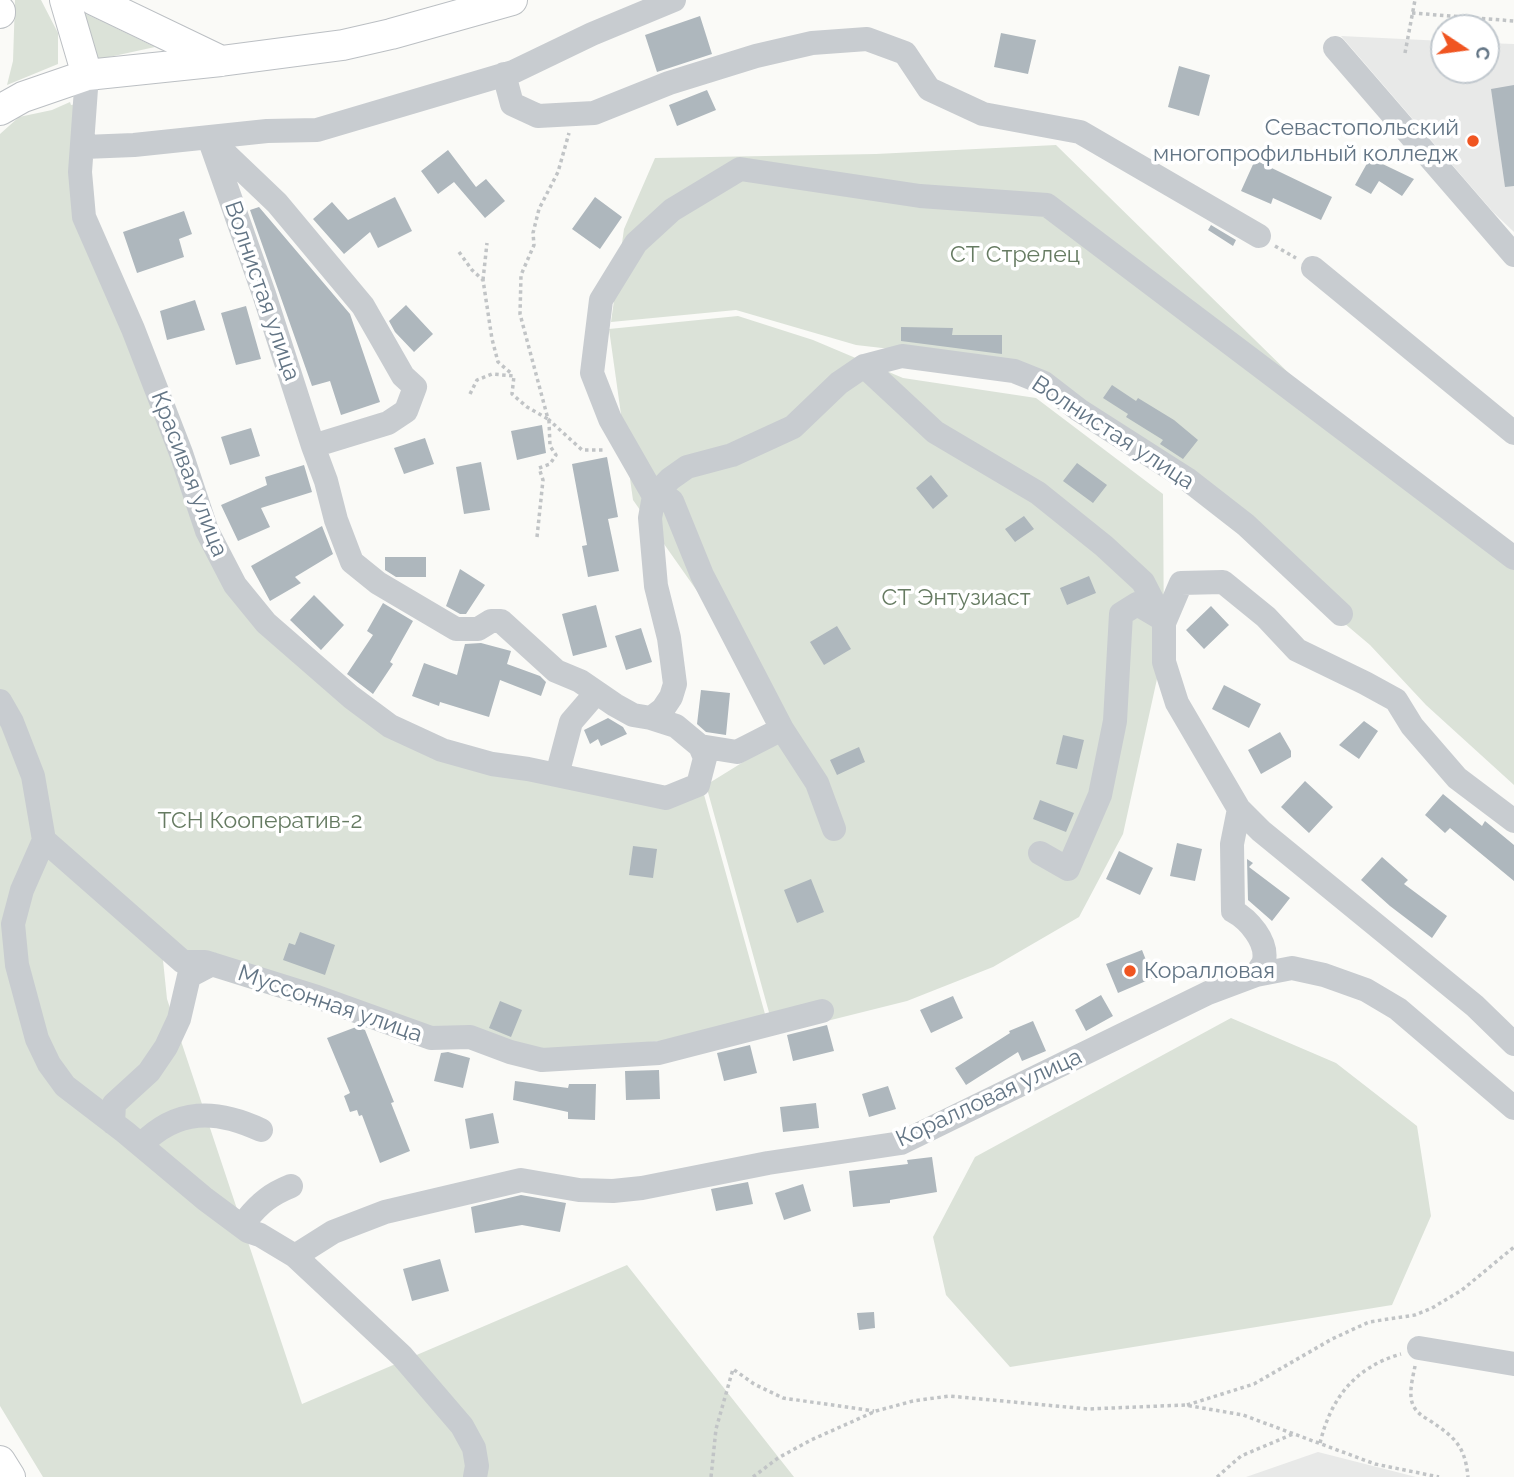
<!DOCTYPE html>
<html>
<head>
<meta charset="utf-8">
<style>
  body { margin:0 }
  #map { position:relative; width:1514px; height:1477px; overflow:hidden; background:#fafaf7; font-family:Raleway,sans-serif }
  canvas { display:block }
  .north { position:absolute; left:1430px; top:14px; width:70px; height:70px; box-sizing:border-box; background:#fff; border:2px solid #c1c8ce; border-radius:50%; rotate:103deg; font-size:19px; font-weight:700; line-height:28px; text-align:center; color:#637585 }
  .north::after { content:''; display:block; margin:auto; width:24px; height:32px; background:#f05521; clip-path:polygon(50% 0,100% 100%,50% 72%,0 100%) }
</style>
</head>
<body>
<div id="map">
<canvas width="1514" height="1477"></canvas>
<div class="north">С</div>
</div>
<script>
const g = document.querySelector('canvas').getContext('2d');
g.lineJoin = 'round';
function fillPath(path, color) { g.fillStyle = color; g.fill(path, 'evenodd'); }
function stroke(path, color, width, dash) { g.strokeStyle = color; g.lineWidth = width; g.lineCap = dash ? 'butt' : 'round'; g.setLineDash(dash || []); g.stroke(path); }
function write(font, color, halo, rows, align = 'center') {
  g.font = font + ' Raleway,sans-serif'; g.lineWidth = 7; g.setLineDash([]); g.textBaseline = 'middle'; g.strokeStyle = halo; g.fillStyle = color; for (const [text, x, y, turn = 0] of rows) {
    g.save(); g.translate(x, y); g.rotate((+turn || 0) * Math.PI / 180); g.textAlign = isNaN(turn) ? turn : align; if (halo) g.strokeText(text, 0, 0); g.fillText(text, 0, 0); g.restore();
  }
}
const built = new Path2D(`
  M 1341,36 L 1444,41 L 1444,70 L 1486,70 L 1486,43 L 1514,44 L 1514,232 L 1493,212 Z
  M 1318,1452 L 1416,1477 L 1246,1477 Z`);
const green = new Path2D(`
  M 15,0 L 41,0 L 58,33 L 58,64 L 7,85 L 13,61 Z
  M 80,11 L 155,47 L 91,61 Z
  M 70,102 L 71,105 L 78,104 L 71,181 L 228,587 L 435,755 L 703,791 L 770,1032 L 540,1051 L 437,1032 L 187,953 L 160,931 L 167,999 L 302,1404 L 627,1265 L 794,1477 L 43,1477 L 0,1406 L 0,134 L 19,117 L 52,110 Z
  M 1056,145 L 1303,387 L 1514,565 L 1514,785 L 1426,705 L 1370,645 L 1052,376 L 1030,365 L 856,345 L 736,310 L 611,322 L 624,229 L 655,158 L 876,154 Z
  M 738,316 L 813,340 L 903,378 L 1036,398 L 1163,494 L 1164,647 L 1123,834 L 1079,917 L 993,967 L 907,1001 L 775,1034 L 706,785 L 795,730 L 633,500 L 609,329 Z
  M 1231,1018 L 1336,1063 L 1417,1126 L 1431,1216 L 1392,1305 L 1010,1367 L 946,1295 L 933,1237 L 975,1157 Z`);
const building = new Path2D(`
  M 700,16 L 712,54 L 657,72 L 645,35 Z
  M 1001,33 L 1036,40 L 1028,74 L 994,67 Z
  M 1179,66 L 1210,75 L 1199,116 L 1168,107 Z
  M 1514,85 L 1514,186 L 1505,187 L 1491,89 Z
  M 707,90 L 716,110 L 677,126 L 669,105 Z
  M 448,150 L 476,187 L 486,179 L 505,201 L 485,218 L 454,182 L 438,194 L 421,171 Z
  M 1370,158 L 1414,179 L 1402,196 L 1379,181 L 1371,194 L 1355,185 Z
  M 1255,160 L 1332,197 L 1321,220 L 1273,198 L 1271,204 L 1241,191 Z
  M 395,197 L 412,231 L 378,248 L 370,232 L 344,254 L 313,219 L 332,202 L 348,220 Z
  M 595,197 L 622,217 L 600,249 L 572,229 Z
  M 259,207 L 350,314 L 380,402 L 341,415 L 330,381 L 312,386 L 250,210 Z
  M 184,211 L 192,234 L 179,239 L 184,257 L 137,273 L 123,232 Z
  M 1211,225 L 1236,240 L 1233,246 L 1208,230 Z
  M 195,300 L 205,330 L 167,340 L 160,311 Z
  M 406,305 L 433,334 L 414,352 L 395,332 L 389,321 Z
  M 246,306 L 261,359 L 236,365 L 221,313 Z
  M 901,327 L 953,328 L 952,335 L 1002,335 L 1002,354 L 901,341 Z
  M 1112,385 L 1136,401 L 1138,398 L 1174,420 L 1198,440 L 1183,459 L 1160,444 L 1163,440 L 1126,417 L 1128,414 L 1103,398 Z
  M 542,425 L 546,453 L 517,460 L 511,431 Z
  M 251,428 L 260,456 L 230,465 L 221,437 Z
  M 425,438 L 434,464 L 404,474 L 394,448 Z
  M 607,457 L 618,517 L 608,519 L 619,571 L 588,577 L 582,546 L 587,545 L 572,464 Z
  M 481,462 L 490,510 L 464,514 L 456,467 Z
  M 1077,463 L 1107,485 L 1093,503 L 1063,481 Z
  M 304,465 L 312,492 L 261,508 L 270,527 L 238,541 L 221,505 L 267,485 L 265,477 Z
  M 931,475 L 948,496 L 933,509 L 916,488 Z
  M 1024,516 L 1034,529 L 1015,542 L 1005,529 Z
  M 322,526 L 333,554 L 295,577 L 301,583 L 270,601 L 251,566 Z
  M 385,557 L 426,557 L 426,577 L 396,577 L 385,570 Z
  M 460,569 L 485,585 L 466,614 L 460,614 L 446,606 Z
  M 1089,576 L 1096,593 L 1067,605 L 1060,588 Z
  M 314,595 L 344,625 L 321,650 L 290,620 Z
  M 383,603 L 413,621 L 390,662 L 393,664 L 373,694 L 347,674 L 373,635 L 367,631 Z
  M 596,605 L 607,647 L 573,656 L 562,614 Z
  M 1211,606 L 1229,625 L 1204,649 L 1186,630 Z
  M 837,626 L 851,649 L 824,665 L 810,642 Z
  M 641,628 L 652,662 L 626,670 L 615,636 Z
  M 481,643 L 511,651 L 507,664 L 540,676 L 546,682 L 541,696 L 500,680 L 489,717 L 440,702 L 439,706 L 412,696 L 424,663 L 457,675 L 465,644 Z
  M 1224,685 L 1261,704 L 1249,728 L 1212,709 Z
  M 701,690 L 730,693 L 726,735 L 706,732 L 697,724 Z
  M 608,718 L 623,727 L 627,734 L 601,746 L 598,739 L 590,744 L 584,730 Z
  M 1364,721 L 1378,731 L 1359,759 L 1339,745 Z
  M 1280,732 L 1291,751 L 1291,757 L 1261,774 L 1248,750 Z
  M 1063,735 L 1084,740 L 1077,769 L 1056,764 Z
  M 859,747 L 865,762 L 837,775 L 830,760 Z
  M 1305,781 L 1333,807 L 1309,833 L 1281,807 Z
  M 1443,794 L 1482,826 L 1485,821 L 1514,845 L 1514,881 L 1450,828 L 1445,833 L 1425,815 Z
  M 1040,800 L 1074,813 L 1066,832 L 1033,819 Z
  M 1177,843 L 1202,849 L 1195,881 L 1170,876 Z
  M 633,846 L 657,849 L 653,878 L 629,875 Z
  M 1119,851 L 1153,868 L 1140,895 L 1106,879 Z
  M 1382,857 L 1408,880 L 1404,884 L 1447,916 L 1432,938 L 1390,906 L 1361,880 Z
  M 1247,859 L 1253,863 L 1249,867 L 1290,898 L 1272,921 L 1248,900 Z
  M 811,879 L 824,912 L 797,923 L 784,890 Z
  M 300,932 L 335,945 L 325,975 L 283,960 L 289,943 L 295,945 Z
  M 1142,950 L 1153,978 L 1118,993 L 1106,964 Z
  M 1101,995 L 1113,1016 L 1086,1031 L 1075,1010 Z
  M 953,996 L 963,1018 L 931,1033 L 920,1010 Z
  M 500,1001 L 522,1010 L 511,1037 L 489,1028 Z
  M 1033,1021 L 1046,1051 L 1022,1061 L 1018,1052 L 966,1085 L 955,1068 L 1010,1033 L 1009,1031 Z
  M 827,1025 L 834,1051 L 793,1061 L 787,1035 Z
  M 356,1027 L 365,1030 L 394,1102 L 391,1103 L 410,1151 L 380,1163 L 362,1115 L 359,1116 L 357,1110 L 350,1112 L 344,1096 L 350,1093 L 327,1038 Z
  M 750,1045 L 757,1073 L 724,1081 L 717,1053 Z
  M 448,1052 L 470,1058 L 463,1088 L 434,1081 L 441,1053 Z
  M 659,1070 L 660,1099 L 626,1100 L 625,1071 Z
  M 515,1081 L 568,1088 L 569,1084 L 596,1084 L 595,1120 L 568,1119 L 568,1112 L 513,1100 Z
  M 888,1086 L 896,1109 L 869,1117 L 862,1094 Z
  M 816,1103 L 819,1128 L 783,1132 L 780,1107 Z
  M 493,1113 L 499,1143 L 470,1149 L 465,1119 Z
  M 932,1157 L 937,1192 L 890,1200 L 890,1203 L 853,1207 L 849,1171 L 908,1164 L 907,1160 Z
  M 748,1182 L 753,1204 L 716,1211 L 711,1189 Z
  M 803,1184 L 811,1211 L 784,1220 L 775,1193 Z
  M 521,1195 L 566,1203 L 560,1232 L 522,1225 L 475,1233 L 471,1207 Z
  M 440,1259 L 449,1291 L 412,1301 L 403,1269 Z
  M 874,1312 L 875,1328 L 859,1330 L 857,1313 Z`);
const path = new Path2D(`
  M 1412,13 L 1514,21
  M 1405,53 L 1415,0
  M 1275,246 L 1296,258
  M 459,252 L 472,270 L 483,280 L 492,339 L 498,362 L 512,374
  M 483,280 L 487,243
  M 470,394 L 477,380 L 492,374 L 514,376 L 512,394 L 527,407 L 548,419 L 520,314 L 521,275 L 534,245 L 533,233 L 539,209 L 558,172 L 569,133
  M 548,419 L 582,450 L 604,450
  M 537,537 L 543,480 L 539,468 L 550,464 L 556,455 L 550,446 L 549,421
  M 1415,1366 C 1413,1377 1408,1394 1413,1405 C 1416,1412 1422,1416 1429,1420 C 1454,1437 1465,1445 1468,1477
  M 1187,1405 L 1254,1384 L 1332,1339 L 1369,1322 L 1415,1315 L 1432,1308 L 1462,1290 L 1514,1247
  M 1320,1443 C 1331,1398 1355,1367 1401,1354
  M 711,1477 L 716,1429 L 733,1369 L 754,1384 L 783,1398 L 874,1411
  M 753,1477 L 778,1458 L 811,1440 L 876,1411 L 913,1401 L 949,1396 L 1088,1409 L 1185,1405 L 1243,1415 L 1375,1464 L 1439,1477
  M 1217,1477 L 1241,1456 L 1293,1434`);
const minor = new Path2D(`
  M 1335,48 L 1514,255
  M 504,74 L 512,104 L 538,116 L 594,113 L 669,83 L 756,56 L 812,43 L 867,39 L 905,53 L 929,89 L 983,114 L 1080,132 L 1259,236
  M 87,75 L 80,172 L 84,217 L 133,329 L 181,453 L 207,531 L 235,585 L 266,623 L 351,697 L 390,726 L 442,750 L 492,764 L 528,769 L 666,798 L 698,785 L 705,758 L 700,746
  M 209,138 L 264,294 L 313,446 L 326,481 L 336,520 L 352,562 L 378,583 L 456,629 L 478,629 L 491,621 L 501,621 L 556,671 L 580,681 L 615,705 L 633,715 L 651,718 L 663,709 L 671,697 L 675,684 L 669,638 L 656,586 L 650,518 L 654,496 L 670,479 L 687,467 L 732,455 L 793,427 L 839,383 L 864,366 L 902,356 L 1014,371 L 1044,383 L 1079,410 L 1187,479 L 1246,525 L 1341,614
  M 212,141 L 277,203 L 363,306 L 403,376 L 415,387 L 406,411 L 388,423 L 313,446
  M 84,147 L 134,145 L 267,131 L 317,130 L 513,72 L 592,34 L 674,0
  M 1313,268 L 1514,433
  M 864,366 L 935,432 L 1038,493 L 1104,546 L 1143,582 L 1164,623 L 1164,662 L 1177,703 L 1239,809 L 1261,831 L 1475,1006 L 1514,1044
  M 1164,623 L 1181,583 L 1223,582 L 1266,617 L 1297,650 L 1365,683 L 1396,700 L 1412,726 L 1457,778 L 1514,821
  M 0,701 L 12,722 L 33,776 L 44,840 L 22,890 L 13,924 L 17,965 L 37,1039 L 49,1064 L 65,1086 L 125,1132 L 205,1199 L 248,1231 L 260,1235 L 295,1256 L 402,1356 L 462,1426 L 474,1448 L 477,1466 L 475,1477
  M 651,718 L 676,726 L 700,746 L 737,752 L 782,729
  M 557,775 L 571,722 L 596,693
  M 1239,809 L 1232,844 L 1233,911 C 1248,919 1268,941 1264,961 C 1263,965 1258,971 1256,975
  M 834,829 L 817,783 L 782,729 L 702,575 L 672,501 L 666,497 L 654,496 L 610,419 L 592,373 L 601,300 L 636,243 L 672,210 L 740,169 L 920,196 L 1047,205 L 1514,558
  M 44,840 L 183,962 L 205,962 L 317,997 L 431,1038 L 470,1037 L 510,1052 L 542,1060 L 659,1053 L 822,1011
  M 1040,853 L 1068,869 L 1100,795 L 1115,721 L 1121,614 L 1137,604 L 1159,617
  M 113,1123 L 114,1104 L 149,1072 L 166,1047 L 179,1019 L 189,976 L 212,964
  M 141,1145 C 177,1108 216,1109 261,1130
  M 248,1231 L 247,1219 C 260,1203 271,1194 291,1186
  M 295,1256 L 333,1232 L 385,1212 L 521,1180 L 579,1190 L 613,1191 L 642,1188 L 768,1163 L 901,1143 L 1208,993 L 1256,975 L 1292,968 L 1324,975 L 1366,990 L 1398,1009 L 1514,1108
  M 1419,1348 L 1514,1364`);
const major = new Path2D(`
  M 65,0 L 87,75
  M 94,0 L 221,61
  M 0,11 L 0,13
  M 0,110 L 23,97 L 87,75 L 221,61 L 343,45 L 391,34 L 512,0
  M 0,1461 L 10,1477`);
const markers = [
  [1473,141,7,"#f05521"],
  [1130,971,7,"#f05521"]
];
const poiNames = [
  ["Севастопольский",1459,128],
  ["многопрофильный колледж",1459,154],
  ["Коралловая",1144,971,"left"]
];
const parkNames = [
  ["СТ Стрелец",1015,255],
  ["СТ Энтузиаст",956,598],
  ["ТСН Кооператив-2",260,821]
];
const streetNames = [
  ["Волнистая улица",262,291,71],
  ["Волнистая улица",1113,433,33],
  ["Красивая улица",189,474,69],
  ["Муссонная улица",330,1004,19],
  ["Коралловая улица",989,1098,-25]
];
fillPath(built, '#e8e9e8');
fillPath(green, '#dbe2d8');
fillPath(building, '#aeb7bd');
stroke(major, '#bbbfc3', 32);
stroke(path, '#c1c4c6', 3.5, [3.5, 3.5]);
stroke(minor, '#c8ccd0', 24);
stroke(major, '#fff', 30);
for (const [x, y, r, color] of markers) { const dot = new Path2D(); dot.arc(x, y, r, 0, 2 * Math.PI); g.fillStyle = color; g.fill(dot); stroke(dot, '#fff', 2.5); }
write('23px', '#637585', '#fff', poiNames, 'right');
write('23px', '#667b62', '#fff', parkNames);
write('23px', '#637585', '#fff', streetNames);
</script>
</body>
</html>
